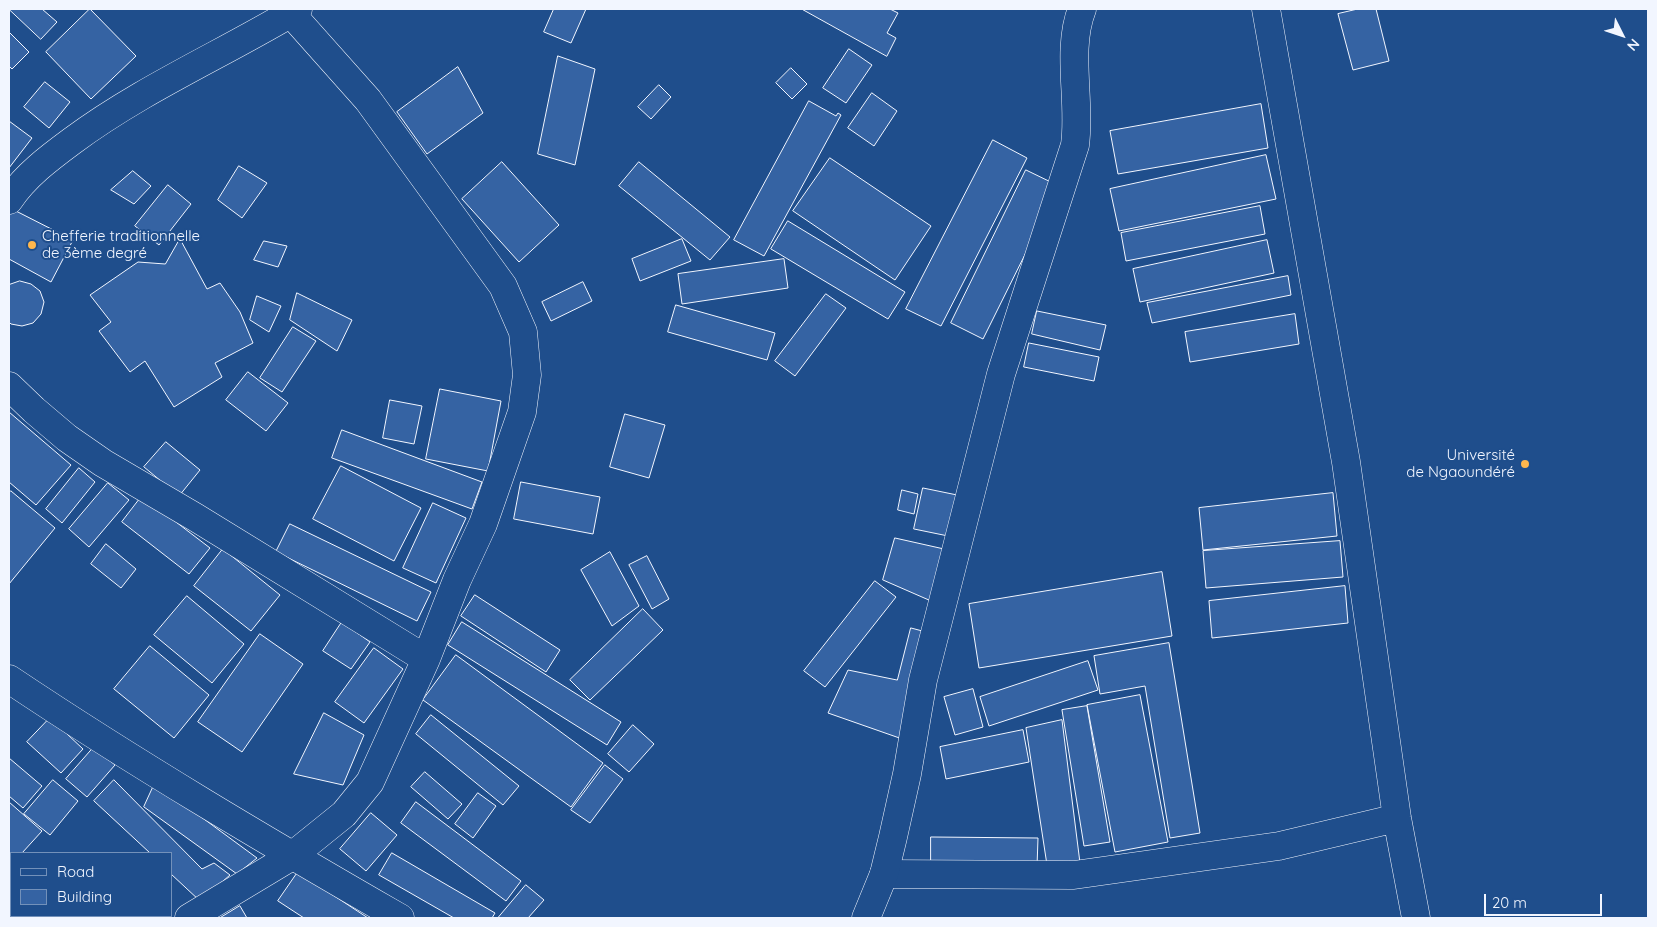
<!DOCTYPE html>
<html>
<head>
<meta charset="utf-8">
<style>
  body { margin:0 }
  #map { position:relative; width:1657px; height:927px; overflow:hidden; background:#1f4e8c; font-family:Quicksand,sans-serif }
  canvas { display:block }
  .frame { position:absolute; inset:0; border:10px solid #f2f6ff; pointer-events:none }
  .legend { position:absolute; left:10px; top:852px; width:162px; height:65px; box-sizing:border-box; background:#1f4e8c; border:1px solid #7391ba; margin:0; padding:6px 9px; list-style:none; font-size:15px; color:#f2f6ff }
  .legend li { display:flex; align-items:center; gap:10px; height:25px }
  .legend b { width:25px; border:1px solid #7391ba }
  .north { position:absolute; left:1597px; top:10px; width:50px; height:50px; -webkit-text-stroke:4px #1f4e8c; paint-order:stroke; rotate:131deg; font-size:14px; font-weight:700; line-height:20px; text-align:center; color:#f2f6ff }
  .north::after { content:''; display:block; margin:auto; width:18px; height:22px; background:#f2f6ff; clip-path:polygon(50% 0,100% 100%,50% 72%,0 100%) }
  .scale { position:absolute; left:1484px; top:894px; width:118px; height:22px; box-sizing:border-box; border:2px solid #f2f6ff; border-top:0; padding-left:6px; font-size:15px; line-height:18px; white-space:nowrap; color:#f2f6ff; -webkit-text-stroke:4px #1f4e8c; paint-order:stroke }
</style>
</head>
<body>
<div id="map">
<canvas width="1657" height="927"></canvas>
<div class="frame"></div>
<ul class="legend">
<li><b style="height:6px;background:#1f4e8c"></b>Road</li>
<li><b style="height:14px;background:#3563a3"></b>Building</li>
</ul>
<div class="north">N</div>
<div class="scale">20 m</div>
</div>
<script>
const g = document.querySelector('canvas').getContext('2d');
g.lineJoin = 'round';
function fillPath(path, color) { g.fillStyle = color; g.fill(path, 'evenodd'); }
function stroke(path, color, width, dash) { g.strokeStyle = color; g.lineWidth = width; g.lineCap = dash ? 'butt' : 'round'; g.setLineDash(dash || []); g.stroke(path); }
function write(font, color, halo, rows, align = 'center') {
  g.font = font + ' Quicksand,sans-serif'; g.lineWidth = 4; g.setLineDash([]); g.textBaseline = 'middle'; g.strokeStyle = halo; g.fillStyle = color; for (const [text, x, y, turn = 0] of rows) {
    g.save(); g.translate(x, y); g.rotate((+turn || 0) * Math.PI / 180); g.textAlign = isNaN(turn) ? turn : align; if (halo) g.strokeText(text, 0, 0); g.fillText(text, 0, 0); g.restore();
  }
}
const building = new Path2D(`
  M 9,9 L 42,9 L 57,22 L 41,39 Z
  M 90,9 L 136,56 L 91,99 L 46,52 Z
  M 554,9 L 586,9 L 571,43 L 544,32 Z
  M 802,9 L 890,9 L 898,13 L 887,33 L 896,38 L 887,56 Z
  M 1358,9 L 1376,9 L 1389,61 L 1353,70 L 1338,14 Z
  M 9,32 L 29,52 L 12,69 L 9,66 Z
  M 849,49 L 872,65 L 846,103 L 823,88 Z
  M 558,56 L 595,69 L 575,165 L 538,154 Z
  M 458,67 L 483,113 L 427,154 L 397,112 Z
  M 791,68 L 807,84 L 792,99 L 776,83 Z
  M 45,82 L 70,102 L 49,128 L 24,107 Z
  M 659,85 L 671,97 L 651,119 L 638,107 Z
  M 872,93 L 897,111 L 874,146 L 848,128 Z
  M 809,101 L 836,116 L 838,113 L 841,115 L 764,256 L 734,240 Z
  M 1261,104 L 1268,148 L 1118,174 L 1110,131 Z
  M 9,121 L 32,138 L 9,168 Z
  M 993,140 L 1027,158 L 941,326 L 906,309 Z
  M 1266,155 L 1276,199 L 1119,231 L 1110,189 Z
  M 830,158 L 931,226 L 895,280 L 793,211 Z
  M 502,162 L 559,225 L 519,262 L 462,199 Z
  M 639,162 L 730,237 L 710,260 L 619,186 Z
  M 239,166 L 267,183 L 242,218 L 218,200 Z
  M 1026,170 L 1059,186 L 983,339 L 951,323 Z
  M 133,171 L 151,186 L 134,204 L 111,190 Z
  M 168,185 L 191,204 L 159,245 L 135,226 Z
  M 1260,206 L 1265,234 L 1126,261 L 1121,233 Z
  M 10,208 L 73,240 L 51,282 L 9,259 L 9,211 Z
  M 788,221 L 905,292 L 888,319 L 771,249 Z
  M 180,239 L 207,289 L 220,283 L 240,312 L 253,343 L 215,363 L 222,377 L 174,407 L 145,361 L 130,372 L 99,331 L 111,322 L 90,295 L 138,262 L 165,264 Z
  M 682,239 L 691,261 L 640,281 L 632,259 Z
  M 1267,240 L 1274,273 L 1140,302 L 1133,269 Z
  M 264,241 L 287,246 L 278,267 L 254,260 Z
  M 784,259 L 788,288 L 682,304 L 678,274 Z
  M 1288,276 L 1291,295 L 1152,323 L 1147,303 Z
  M 20,281 L 31,284 L 40,291 L 44,302 L 41,314 L 33,323 L 22,326 L 11,324 L 9,322 L 9,285 Z
  M 583,282 L 592,301 L 551,321 L 542,302 Z
  M 297,293 L 352,320 L 337,351 L 290,320 Z
  M 826,294 L 846,308 L 795,376 L 775,361 Z
  M 257,296 L 281,306 L 269,332 L 250,320 Z
  M 676,305 L 775,333 L 767,360 L 668,332 Z
  M 1037,311 L 1106,325 L 1100,350 L 1032,334 Z
  M 1295,314 L 1299,344 L 1190,362 L 1185,332 Z
  M 293,327 L 316,341 L 282,392 L 260,378 Z
  M 1029,343 L 1099,357 L 1094,381 L 1024,367 Z
  M 248,372 L 288,403 L 266,431 L 226,400 Z
  M 440,389 L 501,401 L 488,471 L 426,459 Z
  M 390,400 L 422,406 L 414,444 L 383,438 Z
  M 9,412 L 71,465 L 36,505 L 9,482 Z
  M 625,414 L 665,425 L 649,478 L 610,467 Z
  M 342,430 L 482,482 L 472,509 L 332,458 Z
  M 166,442 L 200,470 L 179,496 L 144,467 Z
  M 341,466 L 421,508 L 394,561 L 313,519 Z
  M 79,468 L 95,482 L 62,523 L 46,509 Z
  M 521,482 L 600,497 L 593,534 L 514,519 Z
  M 108,483 L 129,500 L 89,547 L 69,529 Z
  M 923,488 L 962,496 L 953,537 L 914,529 Z
  M 902,490 L 918,494 L 914,514 L 898,510 Z
  M 11,491 L 55,528 L 9,584 L 9,493 Z
  M 1333,493 L 1337,536 L 1203,550 L 1199,508 Z
  M 142,496 L 210,548 L 189,574 L 122,522 Z
  M 433,503 L 466,518 L 436,583 L 403,568 Z
  M 290,524 L 431,592 L 417,621 L 276,552 Z
  M 895,538 L 953,551 L 938,604 L 883,580 Z
  M 1340,541 L 1343,577 L 1206,588 L 1203,551 Z
  M 106,544 L 136,569 L 121,588 L 91,564 Z
  M 223,549 L 280,595 L 251,631 L 194,586 Z
  M 610,552 L 639,606 L 612,626 L 581,570 Z
  M 647,556 L 669,599 L 652,609 L 629,565 Z
  M 1162,572 L 1172,636 L 979,668 L 969,604 Z
  M 875,581 L 896,597 L 825,687 L 804,671 Z
  M 1345,586 L 1348,623 L 1212,638 L 1209,601 Z
  M 475,595 L 560,650 L 546,672 L 461,616 Z
  M 187,596 L 244,644 L 212,683 L 154,635 Z
  M 643,609 L 663,630 L 590,700 L 570,680 Z
  M 342,622 L 370,642 L 351,669 L 323,651 Z
  M 462,622 L 621,722 L 607,745 L 448,645 Z
  M 911,628 L 930,633 L 908,741 L 828,713 L 848,670 L 897,680 Z
  M 260,634 L 303,664 L 242,752 L 198,722 Z
  M 1169,643 L 1200,833 L 1170,838 L 1145,686 L 1100,694 L 1094,656 Z
  M 150,646 L 209,695 L 174,738 L 114,689 Z
  M 374,648 L 403,669 L 364,723 L 335,702 Z
  M 456,655 L 603,763 L 571,807 L 423,700 Z
  M 1088,661 L 1098,690 L 989,726 L 980,697 Z
  M 973,689 L 983,727 L 955,735 L 944,697 Z
  M 1140,695 L 1168,842 L 1115,852 L 1087,705 Z
  M 1087,706 L 1110,842 L 1084,846 L 1062,710 Z
  M 324,713 L 364,735 L 343,785 L 294,774 Z
  M 431,715 L 519,786 L 503,805 L 416,734 Z
  M 50,718 L 83,749 L 61,773 L 27,742 Z
  M 1062,720 L 1080,863 L 1047,865 L 1026,728 Z
  M 633,725 L 654,744 L 629,772 L 608,754 Z
  M 1023,730 L 1029,762 L 946,779 L 940,747 Z
  M 94,747 L 115,765 L 87,797 L 66,779 Z
  M 9,758 L 42,786 L 23,808 L 9,796 Z
  M 605,765 L 623,779 L 590,823 L 571,810 Z
  M 425,772 L 462,804 L 448,819 L 411,787 Z
  M 53,780 L 78,801 L 50,835 L 24,814 Z
  M 114,780 L 202,869 L 214,863 L 230,875 L 200,901 L 171,874 L 171,853 L 150,853 L 94,801 Z
  M 155,783 L 257,858 L 237,874 L 144,807 Z
  M 478,793 L 496,806 L 473,838 L 455,824 Z
  M 9,802 L 42,831 L 22,853 L 11,853 L 11,858 L 9,856 Z
  M 416,802 L 521,881 L 506,901 L 401,823 Z
  M 371,813 L 397,835 L 366,871 L 340,849 Z
  M 931,837 L 1038,838 L 1037,867 L 931,866 Z
  M 392,853 L 495,913 L 492,918 L 454,918 L 379,875 Z
  M 298,872 L 368,918 L 304,918 L 278,901 Z
  M 526,885 L 544,900 L 528,918 L 498,918 Z
  M 240,906 L 247,918 L 220,918 Z`);
const minor = new Path2D(`
  M 1266,9 L 1346,462 L 1397,818 L 1416,918
  M 9,200 C 25,176 49,158 72,141 C 142,89 223,54 298,9
  M 9,386 L 34,410 L 67,438 L 103,463 L 195,517 L 426,659
  M 9,679 C 136,764 268,842 400,918
  M 884,874 L 1074,875 L 1279,846 L 1397,818
  M 189,918 L 292,856 L 344,814 L 370,782 L 426,659 L 457,580 L 483,524 L 522,412 L 527,375 L 523,332 L 503,286 L 368,100 L 287,9`);
const tertiary = new Path2D(`
  M 866,918 L 884,874 L 893,837 L 907,774 L 923,680 L 1001,374 L 1075,145 C 1081,101 1066,50 1082,9`);
const markers = [
  [32,245,5,"#ffb74d"],
  [1525,464,5,"#ffb74d"]
];
const poiNames = [
  ["Chefferie traditionnelle",42,236],
  ["de 3ème degré",42,253],
  ["Université",1515,455,"right"],
  ["de Ngaoundéré",1515,472,"right"]
];
fillPath(building, '#3563a3');
stroke(building, '#f2f6ff', 1);
stroke(minor, '#f2f6ff', 29);
stroke(tertiary, '#f2f6ff', 29);
stroke(minor, '#1f4e8c', 28);
stroke(tertiary, '#1f4e8c', 28);
for (const [x, y, r, color] of markers) { const dot = new Path2D(); dot.arc(x, y, r, 0, 2 * Math.PI); g.fillStyle = color; g.fill(dot); stroke(dot, '#1f4e8c', 2); }
write('15px', '#f2f6ff', '#1f4e8c', poiNames, 'left');
</script>
</body>
</html>
